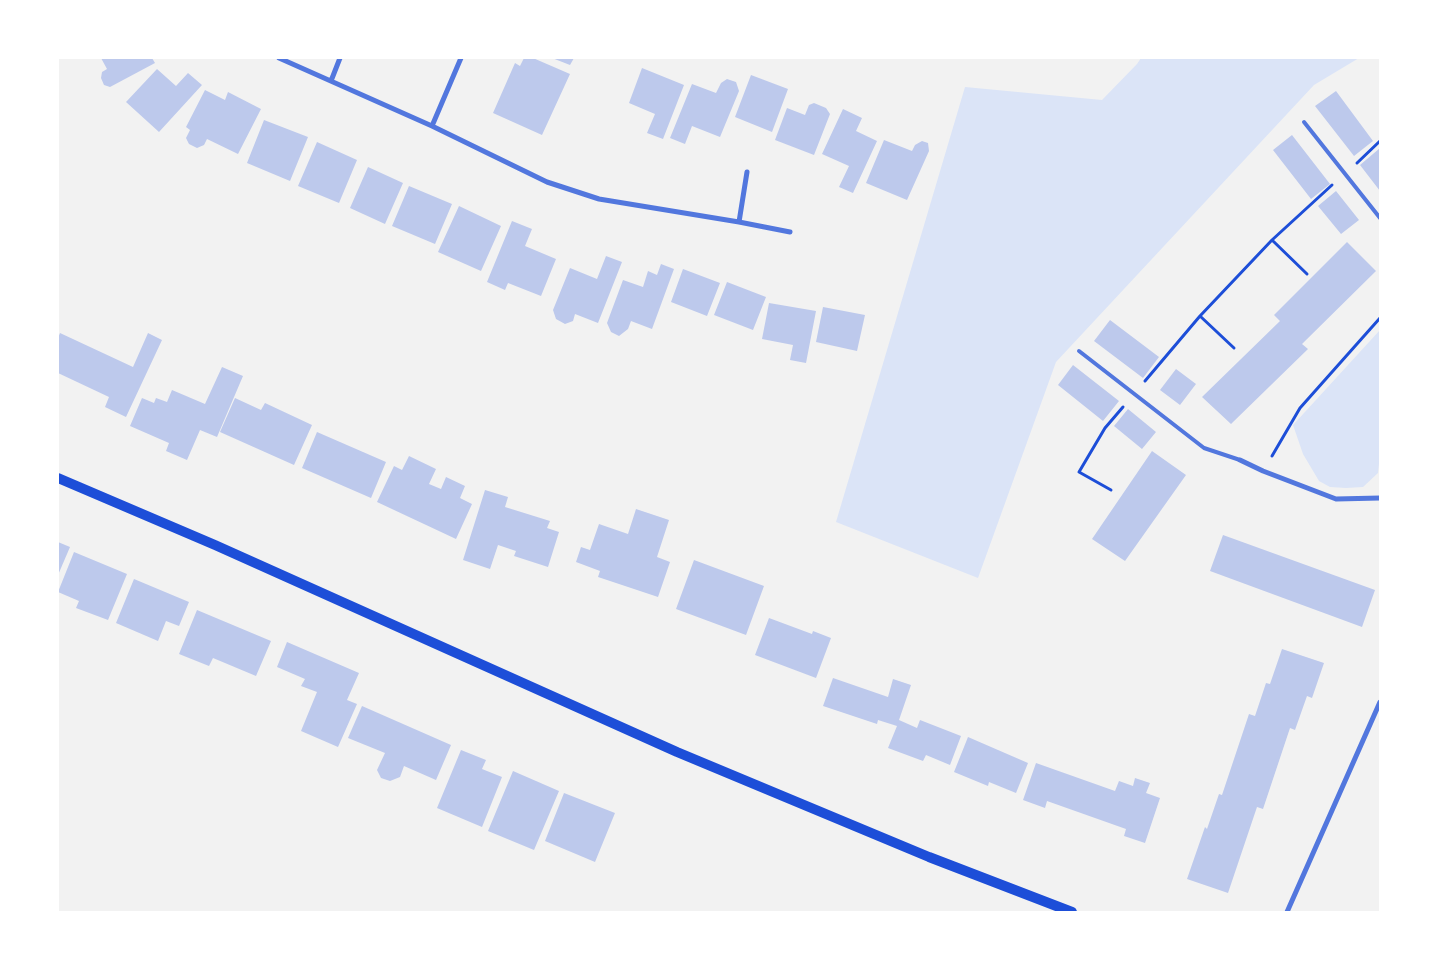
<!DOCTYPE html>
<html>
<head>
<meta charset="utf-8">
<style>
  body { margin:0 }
  #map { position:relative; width:1438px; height:970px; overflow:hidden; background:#f2f2f2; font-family:Roboto,sans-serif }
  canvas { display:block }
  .frame { position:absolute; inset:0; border:59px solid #fff; pointer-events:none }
</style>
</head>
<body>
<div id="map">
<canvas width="1438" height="970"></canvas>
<div class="frame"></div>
</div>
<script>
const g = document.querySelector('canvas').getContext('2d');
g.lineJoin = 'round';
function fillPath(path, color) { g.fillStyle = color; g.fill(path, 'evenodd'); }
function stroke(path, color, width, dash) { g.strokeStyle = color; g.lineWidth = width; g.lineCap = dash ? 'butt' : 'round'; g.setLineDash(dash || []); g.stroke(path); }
const green = new Path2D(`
  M 1141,58 L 1359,58 L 1314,85 L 1056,362 L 978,578 L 836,522 L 965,87 L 1102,100 L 1137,64 Z
  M 1380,330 L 1380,455 L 1378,473 L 1363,487 L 1346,488 L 1330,487 L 1319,481 L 1303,454 L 1293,425 Z`);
const building = new Path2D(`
  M 101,58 L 152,58 L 155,63 L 110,87 L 104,85 L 101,78 L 102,72 L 107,69 Z
  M 524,58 L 533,58 L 570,74 L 542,135 L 493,113 L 515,63 L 520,66 Z
  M 552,58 L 574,58 L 570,65 Z
  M 642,68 L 684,85 L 663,139 L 647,133 L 655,114 L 629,103 Z
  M 157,69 L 176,86 L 188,73 L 202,85 L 159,132 L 126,102 Z
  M 751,75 L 788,89 L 772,132 L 735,117 Z
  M 727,79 L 736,82 L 739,91 L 720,137 L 692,126 L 685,144 L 670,138 L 692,84 L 716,93 L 721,83 Z
  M 205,90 L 225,100 L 228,92 L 261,109 L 238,154 L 207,139 L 204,145 L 197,148 L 189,144 L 186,138 L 190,130 L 186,127 Z
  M 1336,91 L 1373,141 L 1354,156 L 1315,106 Z
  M 814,103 L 826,108 L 830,114 L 814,155 L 775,140 L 787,108 L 805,115 L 809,105 Z
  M 843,109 L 862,118 L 856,131 L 877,141 L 853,193 L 839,187 L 849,166 L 822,154 Z
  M 264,120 L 308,137 L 290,181 L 247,163 Z
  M 1292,135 L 1330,184 L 1311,199 L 1273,150 Z
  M 884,140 L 912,151 L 915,145 L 922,141 L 928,143 L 929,151 L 907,200 L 866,183 Z
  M 317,142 L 357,160 L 339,203 L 298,186 Z
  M 1380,148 L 1380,191 L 1360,165 Z
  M 368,167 L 403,183 L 385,224 L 350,208 Z
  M 409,186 L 452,204 L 435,244 L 392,226 Z
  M 1336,191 L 1359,220 L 1341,234 L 1318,206 Z
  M 459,206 L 501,226 L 481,271 L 438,252 Z
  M 512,221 L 532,229 L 525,246 L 556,259 L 541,296 L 508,283 L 505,290 L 487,282 Z
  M 1347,242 L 1376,271 L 1302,344 L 1308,349 L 1231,424 L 1202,397 L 1280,321 L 1274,315 Z
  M 606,256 L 622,262 L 598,323 L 575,314 L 573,321 L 565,324 L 556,319 L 553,310 L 570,268 L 597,279 Z
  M 661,264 L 674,269 L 652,329 L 631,321 L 628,329 L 619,336 L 611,332 L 607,323 L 623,280 L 643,287 L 648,271 L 657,275 Z
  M 683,269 L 720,283 L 707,316 L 671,302 Z
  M 727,282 L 766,297 L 753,330 L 714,315 Z
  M 769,303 L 816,311 L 806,363 L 790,360 L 793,345 L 762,339 Z
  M 823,307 L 865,315 L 857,351 L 816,342 Z
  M 1110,320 L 1159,357 L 1143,378 L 1094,341 Z
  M 60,333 L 133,367 L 148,333 L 162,340 L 126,417 L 105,407 L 109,397 L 58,373 L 58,338 Z
  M 1073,365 L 1119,401 L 1103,421 L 1058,385 Z
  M 222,367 L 243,376 L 217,437 L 200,430 L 187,460 L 166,451 L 169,443 L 130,426 L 142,398 L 154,403 L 156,398 L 167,402 L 172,390 L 205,404 Z
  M 1176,369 L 1196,384 L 1180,405 L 1160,390 Z
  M 235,398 L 261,410 L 265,403 L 312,425 L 294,465 L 220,432 Z
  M 1128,409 L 1156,432 L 1142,449 L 1114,426 Z
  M 317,432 L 386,462 L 371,498 L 302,468 Z
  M 1152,451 L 1186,475 L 1125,561 L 1092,539 Z
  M 409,456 L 436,469 L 429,484 L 441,489 L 446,477 L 465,486 L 460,498 L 472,504 L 456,539 L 377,502 L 394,466 L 402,470 Z
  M 485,490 L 508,497 L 505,507 L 550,521 L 547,528 L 559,532 L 548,567 L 514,556 L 516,551 L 498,545 L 490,569 L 463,560 Z
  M 636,509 L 669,520 L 657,557 L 670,562 L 658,597 L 598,577 L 600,571 L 576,562 L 581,547 L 590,550 L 599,524 L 628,534 Z
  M 1223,535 L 1375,590 L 1362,627 L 1210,571 Z
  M 58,542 L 70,547 L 58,575 Z
  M 74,552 L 127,574 L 108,620 L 76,608 L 79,601 L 58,592 Z
  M 694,560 L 764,586 L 746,635 L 676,609 Z
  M 134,579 L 189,602 L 179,626 L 166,621 L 158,641 L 116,623 Z
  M 197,610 L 271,641 L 256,676 L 213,658 L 209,666 L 179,654 Z
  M 769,618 L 812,634 L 813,631 L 831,638 L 816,678 L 755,655 Z
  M 287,642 L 359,673 L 347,700 L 357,704 L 338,747 L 301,731 L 317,692 L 301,686 L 305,679 L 277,667 Z
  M 1282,649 L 1324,663 L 1312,698 L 1307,696 L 1295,730 L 1290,728 L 1263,809 L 1257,807 L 1228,893 L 1187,879 L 1205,827 L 1207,829 L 1219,794 L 1222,795 L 1249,714 L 1255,716 L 1266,683 L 1270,684 Z
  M 833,678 L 888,697 L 893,679 L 911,685 L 899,720 L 917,728 L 920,720 L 961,736 L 950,765 L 926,755 L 923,761 L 888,748 L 897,726 L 878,720 L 877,724 L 823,706 Z
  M 362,706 L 451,745 L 436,780 L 404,766 L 400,777 L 390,781 L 381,778 L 377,770 L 385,753 L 348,738 Z
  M 968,737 L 1028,763 L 1016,793 L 989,782 L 988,786 L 954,772 Z
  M 461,750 L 486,760 L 482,769 L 502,777 L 482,827 L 437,808 Z
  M 1036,763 L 1115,791 L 1119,781 L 1133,786 L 1135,778 L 1150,783 L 1146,793 L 1160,798 L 1145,843 L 1124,836 L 1126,829 L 1047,801 L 1045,808 L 1023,800 Z
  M 513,771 L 559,791 L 534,850 L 488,831 Z
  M 564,793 L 615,813 L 595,862 L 545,841 Z`);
const path = new Path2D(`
  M 1357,163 L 1380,141
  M 1272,240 L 1307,274
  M 1200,316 L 1234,348
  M 1145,381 L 1200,316 L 1272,240 L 1332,185
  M 1272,456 L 1300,408 L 1380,318
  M 1111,490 L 1079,472 L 1105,428 L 1123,407`);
const service = new Path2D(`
  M 1304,122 L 1380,218
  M 1079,351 L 1204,448 L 1240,460`);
const minor = new Path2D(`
  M 279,58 L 432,126 L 547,182 L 599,199 L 739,222 L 790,232
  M 331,81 L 340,58
  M 432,126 L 461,58
  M 739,222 L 747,172
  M 1240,460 L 1263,471 L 1336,499 L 1380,498
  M 1287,912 L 1380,702`);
const secondary = new Path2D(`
  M 58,478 L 215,545 L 677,752 L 929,857 L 1072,912`);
fillPath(green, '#dbe4f7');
fillPath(building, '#bdc9ec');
stroke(path, '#1d4ed8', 3);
stroke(service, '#5277de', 4);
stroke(minor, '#5277de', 5);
stroke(secondary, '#1d4ed8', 10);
</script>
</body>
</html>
